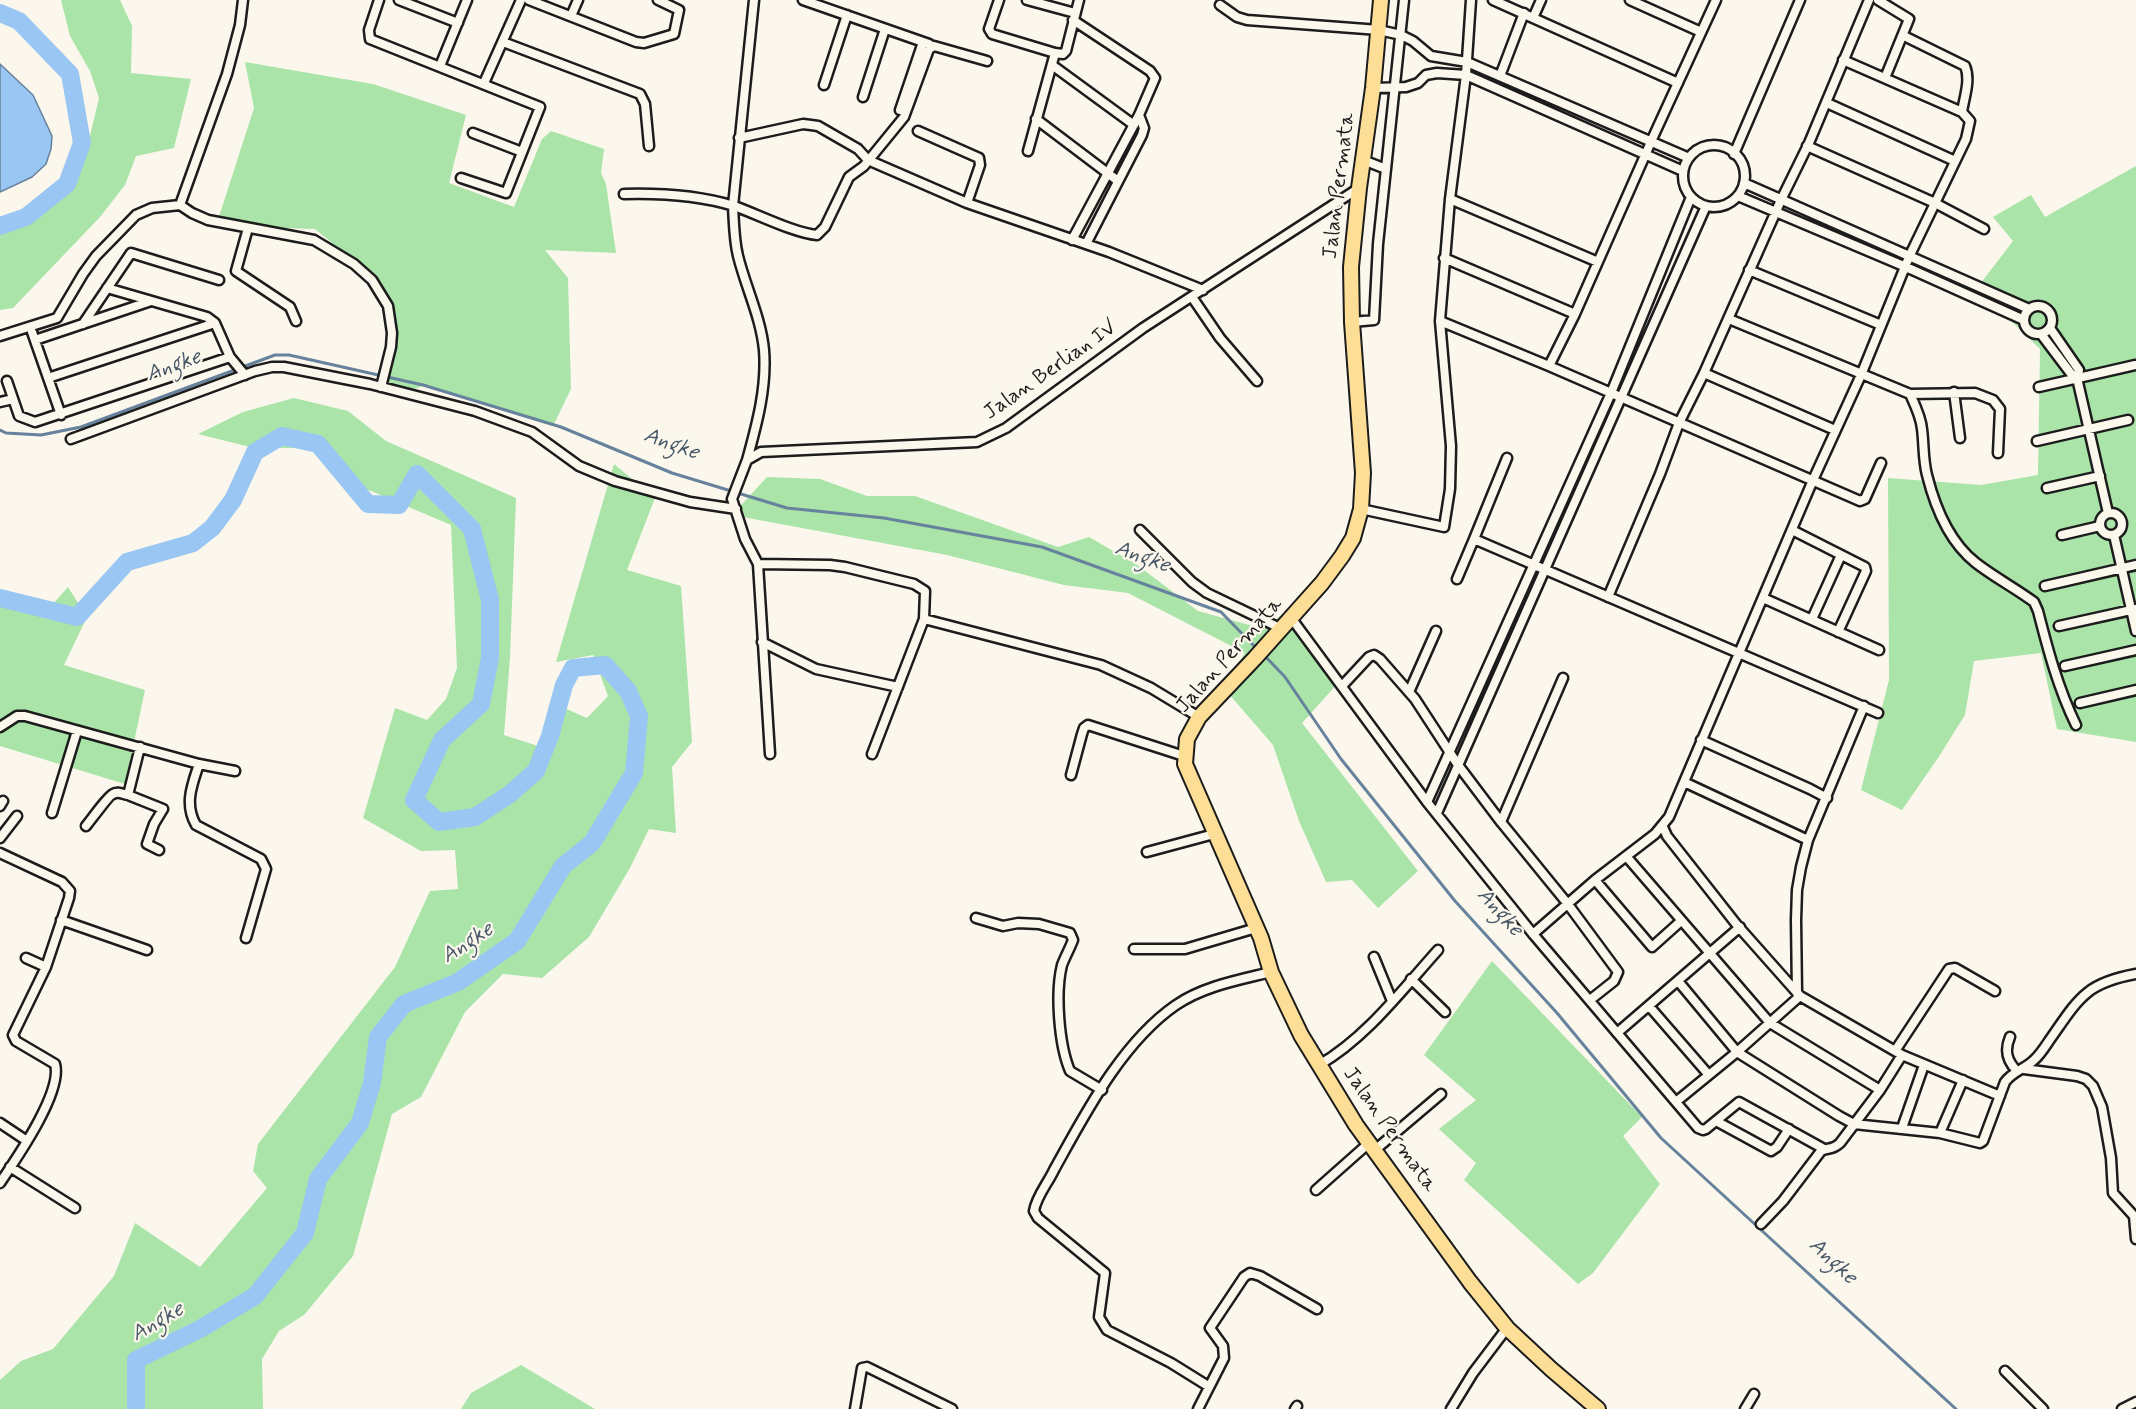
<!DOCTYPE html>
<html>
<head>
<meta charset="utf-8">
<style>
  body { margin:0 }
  canvas { display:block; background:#fbf7ec }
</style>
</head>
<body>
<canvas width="2136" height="1409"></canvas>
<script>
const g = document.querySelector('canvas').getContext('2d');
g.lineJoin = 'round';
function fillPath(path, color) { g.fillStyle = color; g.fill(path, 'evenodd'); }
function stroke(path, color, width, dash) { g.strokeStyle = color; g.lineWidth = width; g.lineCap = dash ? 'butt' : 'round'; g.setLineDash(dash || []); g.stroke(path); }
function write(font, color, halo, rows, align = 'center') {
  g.font = font + ' Mynerve,sans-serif'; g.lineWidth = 4.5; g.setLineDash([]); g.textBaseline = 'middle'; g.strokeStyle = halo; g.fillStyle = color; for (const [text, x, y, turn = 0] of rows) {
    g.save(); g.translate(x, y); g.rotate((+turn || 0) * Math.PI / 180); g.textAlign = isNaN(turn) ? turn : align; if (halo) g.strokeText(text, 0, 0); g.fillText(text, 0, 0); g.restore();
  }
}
const green = new Path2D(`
  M 61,0 L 120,0 L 132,26 L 131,73 L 191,79 L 174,148 L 136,156 L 125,185 L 100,217 L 13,308 L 0,310 L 0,235 L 50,204 L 85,157 L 99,98 L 90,71 L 70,36 Z
  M 245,62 L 373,84 L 466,115 L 449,183 L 514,207 L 542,139 L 551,131 L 604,149 L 601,173 L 606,184 L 616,253 L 545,250 L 568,278 L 571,389 L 553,426 L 423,386 L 402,393 L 382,388 L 392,308 L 375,278 L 315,229 L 216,226 L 254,108 Z
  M 2136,166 L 2136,742 L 2057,729 L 2041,653 L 1974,661 L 1965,715 L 1938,758 L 1902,810 L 1861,790 L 1889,680 L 1888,478 L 1981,485 L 2038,475 L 2040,349 L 1977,288 L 2013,241 L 1993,217 L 2031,195 L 2045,217 Z
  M 294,398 L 348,411 L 386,441 L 516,498 L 510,658 L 504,735 L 541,747 L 557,705 L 587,718 L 608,696 L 593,655 L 556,662 L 614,464 L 655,498 L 627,570 L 681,586 L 692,742 L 672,767 L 676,833 L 649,829 L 630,868 L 589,937 L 542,978 L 503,974 L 465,1012 L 421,1097 L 392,1114 L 353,1256 L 304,1315 L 279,1331 L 262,1359 L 263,1409 L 0,1409 L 0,1380 L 21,1361 L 53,1349 L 114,1276 L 135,1223 L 200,1267 L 267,1188 L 253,1171 L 258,1144 L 395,967 L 430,891 L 458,889 L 455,850 L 421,851 L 363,818 L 395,708 L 427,720 L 446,699 L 457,668 L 451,525 L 331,474 L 319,448 L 254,448 L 198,434 L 243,412 Z
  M 767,477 L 820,479 L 867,496 L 915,496 L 1058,547 L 1089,537 L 1136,564 L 1198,611 L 1264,629 L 1286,611 L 1339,682 L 1302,723 L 1418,871 L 1378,908 L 1352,880 L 1326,882 L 1299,821 L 1273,745 L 1222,686 L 1245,653 L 1128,593 L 1064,585 L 947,555 L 732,515 Z
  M 68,587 L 87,617 L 64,665 L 145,690 L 125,784 L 0,746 L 0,604 L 50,607 Z
  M 1492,961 L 1642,1117 L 1623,1136 L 1660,1184 L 1593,1273 L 1578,1284 L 1464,1180 L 1476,1163 L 1439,1129 L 1476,1100 L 1424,1055 Z
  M 521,1365 L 595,1409 L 461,1409 L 471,1393 Z`);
const water = new Path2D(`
  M 0,64 L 33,95 L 52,136 L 51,149 L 46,164 L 32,177 L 0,192 Z`);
const stream = new Path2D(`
  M 0,430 L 6,433 L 41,435 L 81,427 L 275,355 L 289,355 L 423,385 L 561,427 L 672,473 L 787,508 L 884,518 L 1042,547 L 1221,612 L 1258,650
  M 1263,654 L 1285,677 L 1341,759 L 1455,901 L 1557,1013 L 1661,1138 L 1956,1409`);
const river = new Path2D(`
  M 0,13 L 19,21 L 70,74 L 82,143 L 67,184 L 26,217 L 0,226
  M 0,598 L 77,617 L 127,562 L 193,543 L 212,528 L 233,500 L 255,452 L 282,436 L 318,444 L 368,504 L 399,505 L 417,474 L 472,529 L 490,600 L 490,658 L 481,704 L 442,740 L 414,800 L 439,822 L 475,817 L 510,794 L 536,771 L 550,736 L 564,685 L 573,668 L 605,665 L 628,691 L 639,716 L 634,773 L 592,843 L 563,866 L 517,941 L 458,982 L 404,1004 L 378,1037 L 372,1083 L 360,1123 L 318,1179 L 305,1233 L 255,1296 L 200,1329 L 136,1360 L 136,1409`);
const minor = new Path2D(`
  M 379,0 L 369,30 L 370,39 L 540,107 L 506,193 L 461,178
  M 399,0 L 458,23
  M 529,0 L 636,42 L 644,43 L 674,34 L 679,10 L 658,0
  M 803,0 L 929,44
  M 999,0 L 989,29 L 992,34 L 1055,53
  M 1027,0 L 1075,13
  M 1493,0 L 1678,83
  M 1630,0 L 1701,32
  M 1878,0 L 1909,19 L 1885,78
  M 1220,5 L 1237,17 L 1247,20 L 1379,30 L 1401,35 L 1413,41 L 1431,56 L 1467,62 L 1689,158
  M 571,16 L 578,0
  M 1533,18 L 1541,0
  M 1904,36 L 1965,66 C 1971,80 1964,98 1962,112
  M 503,42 L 640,94 L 645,104 L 649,146
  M 1052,65 L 1134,125
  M 440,66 L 467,0
  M 1500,76 L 1524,13
  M 484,83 L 521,0
  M 824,85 L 847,15
  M 1373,88 L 1406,87 L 1418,83 L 1426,75 L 1437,73 L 1466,75 L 1683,171
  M 863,97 L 885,29
  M 1827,103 L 1955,161
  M 900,110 L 923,42
  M 1036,119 L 1118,181
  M 918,131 L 979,158 L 980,165 L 967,203
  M 473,133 L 522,152
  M 739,138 L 803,124 L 811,125 L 818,126 L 858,149 L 868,160 L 967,203 L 1109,252 L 1203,290
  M1683 176a31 31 0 1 1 62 0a31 31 0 1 1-62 0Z
  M 1807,146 L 1935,203 L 1984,229
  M 1028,151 L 1055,53 L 1063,54 L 1066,51 L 1079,0
  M 1734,154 L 1800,0
  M 1363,160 L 1386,169
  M 1744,183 L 2029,309
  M 624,194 C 661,193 698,195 734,206 C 757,214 794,233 817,235 L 825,227 L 849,177 L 864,166 L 904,117 L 929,49 L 934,46 L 987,61
  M 1738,196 L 1906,267 L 2024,320
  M 1450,199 L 1598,262
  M 180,205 L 192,213 L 208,220 L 314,240 L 354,264 L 372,280 L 388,306 L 392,333 L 391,347 L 381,387
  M 248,228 L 236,271 L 290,307 L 296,321
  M 1072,240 L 1139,115 L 1155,78 L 1150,71 L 1073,20
  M 1086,244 L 1142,135 L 1144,128 L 1139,115
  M 1444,258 L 1575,314
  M 1749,270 L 1881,325
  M 107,288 L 207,317 L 215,323 L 230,357 L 245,375
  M 1192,297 L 1220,338 L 1257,381
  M2024 320a14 14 0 1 1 28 0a14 14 0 1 1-28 0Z
  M 1729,319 L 1910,394 L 1975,393 L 1993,400 L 2000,409 L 1998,453
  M 1440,321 L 1549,366 L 1860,501 L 1865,499 L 1881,463
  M 1352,322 L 1374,320 L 1378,244 L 1404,0
  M 83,324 L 131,253 L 219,280
  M 2050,328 L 2079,370 L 2077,378 L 2108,513
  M 32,332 L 61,415
  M 2041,334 L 2072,375 L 2077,378
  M 0,336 L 57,318 L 83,274 L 96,256 L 136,215 L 152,208 L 180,205 L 227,74 L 240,25 L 243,0
  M 35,340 L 151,301
  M 1549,366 L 1575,314 L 1654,135 L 1716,0
  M 1704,373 L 1835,430
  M 48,378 L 215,323
  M 7,381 L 19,416 L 35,422 L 230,357
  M 2039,387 L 2135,365
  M 1954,392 L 1960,438
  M 1910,394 C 1915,405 1921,417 1922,429 C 1924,444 1923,460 1927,475 C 1935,507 1949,542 1976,563 C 1994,577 2015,588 2034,602 L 2038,611 C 2048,650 2058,688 2076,725
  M 0,402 L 13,399
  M 71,439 L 255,371 L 272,367 L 284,367 L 370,384 L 475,411 L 532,432 L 579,466 L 615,481 L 690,502 L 736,509
  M 2037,441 L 2128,420
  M 1507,458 L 1474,539 L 1878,713
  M 747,460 C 757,424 767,387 764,350 C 761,318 746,288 738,256 C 734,240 734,223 733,206 L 754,0
  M 2047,488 L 2100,476
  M 1361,509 L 1444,527 L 1450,489 L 1451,446 L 1440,321 L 1450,199 L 1466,75 L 1471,0
  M2100 524a11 11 0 1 1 22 0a11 11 0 1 1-22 0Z
  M 1140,530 L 1192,582 L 1207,593 L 1282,629
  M 1792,530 L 1865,567 L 1866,571 L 1838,632
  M 2062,535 L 2100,526
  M 2114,535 L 2136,631
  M 758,564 L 830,565 L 845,567 L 914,584 L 925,591 L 924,619 L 872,754
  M 1457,579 L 1474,539
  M 2045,586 L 2136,565
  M 1608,597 L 1660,474 L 1679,423 L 1704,373 L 1781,200 L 1809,143 L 1869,0
  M 1763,598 L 1879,650
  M 924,619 L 1101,665 L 1151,688 L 1199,717
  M 1292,619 L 1427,802 L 1533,934 L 1698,1128 L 1703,1130 L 1706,1129 L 1739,1102 L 1824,1149
  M 1812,619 L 1841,555
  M 2059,626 L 2136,609
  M 762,642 L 816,669 L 898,687
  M 2065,666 L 2136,650
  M 1342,686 L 1369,657 L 1374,655 L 1380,659 L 1415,699 L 1458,765 L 1501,822 L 1567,903 L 1618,972 L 1614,981 L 1590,1000
  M 1409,692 L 1436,631
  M 2080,703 L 2136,690
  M 0,727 L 17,716 L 25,716 L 199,764 L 235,771
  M 1701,740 L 1810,789 L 1827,798
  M 140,747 L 128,795 L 163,809 L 154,824 L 147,844 L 159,850
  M 770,754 L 758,564 L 745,539 L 732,499 L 747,460 L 761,452 L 977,442 L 1006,428 L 1143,328 L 1359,188
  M 199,764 C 192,785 184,804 196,825 L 261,859 L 266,869 L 246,938
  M 1071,775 L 1082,734 L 1084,728 L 1088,725 L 1184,756
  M 1684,782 L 1808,840
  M 1427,802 L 1611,393 L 1691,197
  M 0,806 L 3,801
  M 52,813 L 77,731
  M 1437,813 L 1706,206
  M 1501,822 L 1563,678
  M 86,826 C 91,820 109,795 113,794 C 117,791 123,794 128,795
  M 1663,827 L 1667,836 L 1737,925 L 1800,996 L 1902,1055 L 2000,1096
  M 0,838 L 17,816
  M 1147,852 L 1214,834
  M 0,853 L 62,882 L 70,891 L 69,898 L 46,967 L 13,1035 L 16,1041 L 55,1064 C 63,1092 16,1159 0,1183
  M 1626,856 L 1770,1023 L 1880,1090
  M 1595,880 L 1652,947 L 1681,921
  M 976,918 L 1003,926 L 1018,923 L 1039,924 L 1070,933 L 1073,940 C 1070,948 1065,957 1062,965 C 1055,993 1059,1045 1070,1071 L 1102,1090
  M 61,920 L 147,950
  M 1533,934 L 1595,880 L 1655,834 L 1669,817 L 1813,480 L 1861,375 L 1909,257 L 1966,139 L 1970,121 L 1962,112 L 1843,60
  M 1134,949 L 1185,949 L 1256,928
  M 1374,957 L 1392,1001
  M 26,958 L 46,967
  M 1411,979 L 1445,1012
  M 1678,981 L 1737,1052 L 1839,1116 L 1854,1124 L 1940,1133 L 1980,1143 L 1983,1141 L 2005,1082 C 2013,1071 2025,1069 2034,1060 C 2041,1054 2046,1045 2051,1038 C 2079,998 2086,983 2136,974
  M 1797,993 L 1796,920 L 1797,890 L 1801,867 L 1808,840 L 1864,706
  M 1649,1006 L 1708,1074
  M 1617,1033 L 1740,927
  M 2010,1037 C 2004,1051 2007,1061 2017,1071
  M 1895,1051 L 1949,969 L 1955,968 L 1995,991
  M 1319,1065 C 1366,1038 1402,990 1438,950
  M 2024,1069 L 2077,1076 L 2086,1079 L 2093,1086 L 2102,1107 L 2111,1158 L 2113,1193 L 2134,1216 L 2136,1239
  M 1677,1101 L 1737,1052 L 1800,996
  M 1716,1121 L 1771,1151 L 1777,1147 L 1789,1129
  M 0,1123 L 27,1141
  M 1902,1128 L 1924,1065
  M 1940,1133 L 1963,1080
  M 1375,1150 L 1441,1094
  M 10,1167 L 75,1208
  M 1316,1190 L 1369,1143
  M 1761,1224 L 1783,1201 L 1821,1151 C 1827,1147 1832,1151 1840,1143 L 1880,1090 L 1902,1055
  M 2005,1371 L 2043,1409
  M 1208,1386 L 1171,1363 L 1107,1330 L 1099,1317 L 1105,1273 L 1038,1218 L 1034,1211 C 1036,1197 1048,1183 1054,1170 C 1085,1114 1122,1042 1176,1005 C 1204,986 1239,980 1271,972
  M 855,1409 L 862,1368 L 867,1367 L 952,1409
  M 1198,1409 L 1224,1358 L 1223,1346 L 1210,1328 L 1244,1277 L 1250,1273 L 1260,1276 L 1317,1309
  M 1295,1409 L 1297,1406
  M 1451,1409 L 1473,1373 L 1507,1328
  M 1745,1409 L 1754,1394
  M 2122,1409 L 2136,1402`);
const primary = new Path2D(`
  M 1381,0 L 1373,88 L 1359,188 L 1351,267 L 1352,322 L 1363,473 L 1361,509 L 1353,538 L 1342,556 L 1322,583 L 1255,658 L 1199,717 L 1187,739 L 1185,764 L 1261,938 L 1271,972 L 1301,1035 L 1356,1125 L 1470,1282 L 1507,1328 L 1551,1369 L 1598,1409`);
const streetNames = [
  ["Jalan Permata",1340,186,-83],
  ["Jalan Berlian IV",1051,371,-35],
  ["Jalan Permata",1230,656,-48],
  ["Jalan Permata",1389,1130,55]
];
const waterNames = [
  ["Angke",174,367,-20],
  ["Angke",671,445,20],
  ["Angke",1142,558,20],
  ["Angke",1499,913,48],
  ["Angke",468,944,-33],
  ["Angke",1832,1262,43],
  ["Angke",158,1323,-30]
];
fillPath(green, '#aae4a9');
fillPath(water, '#99c6f3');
stroke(water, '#67829d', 1.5);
stroke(stream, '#67829d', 3);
stroke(river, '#99c6f3', 18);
stroke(minor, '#1c1c1c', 13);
stroke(primary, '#1c1c1c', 18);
stroke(minor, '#fbf7ec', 8);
stroke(primary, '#fcde96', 14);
write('21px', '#1c1c1c', '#fbf7ec', streetNames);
write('italic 22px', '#485867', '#fbf7ec', waterNames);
</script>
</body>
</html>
